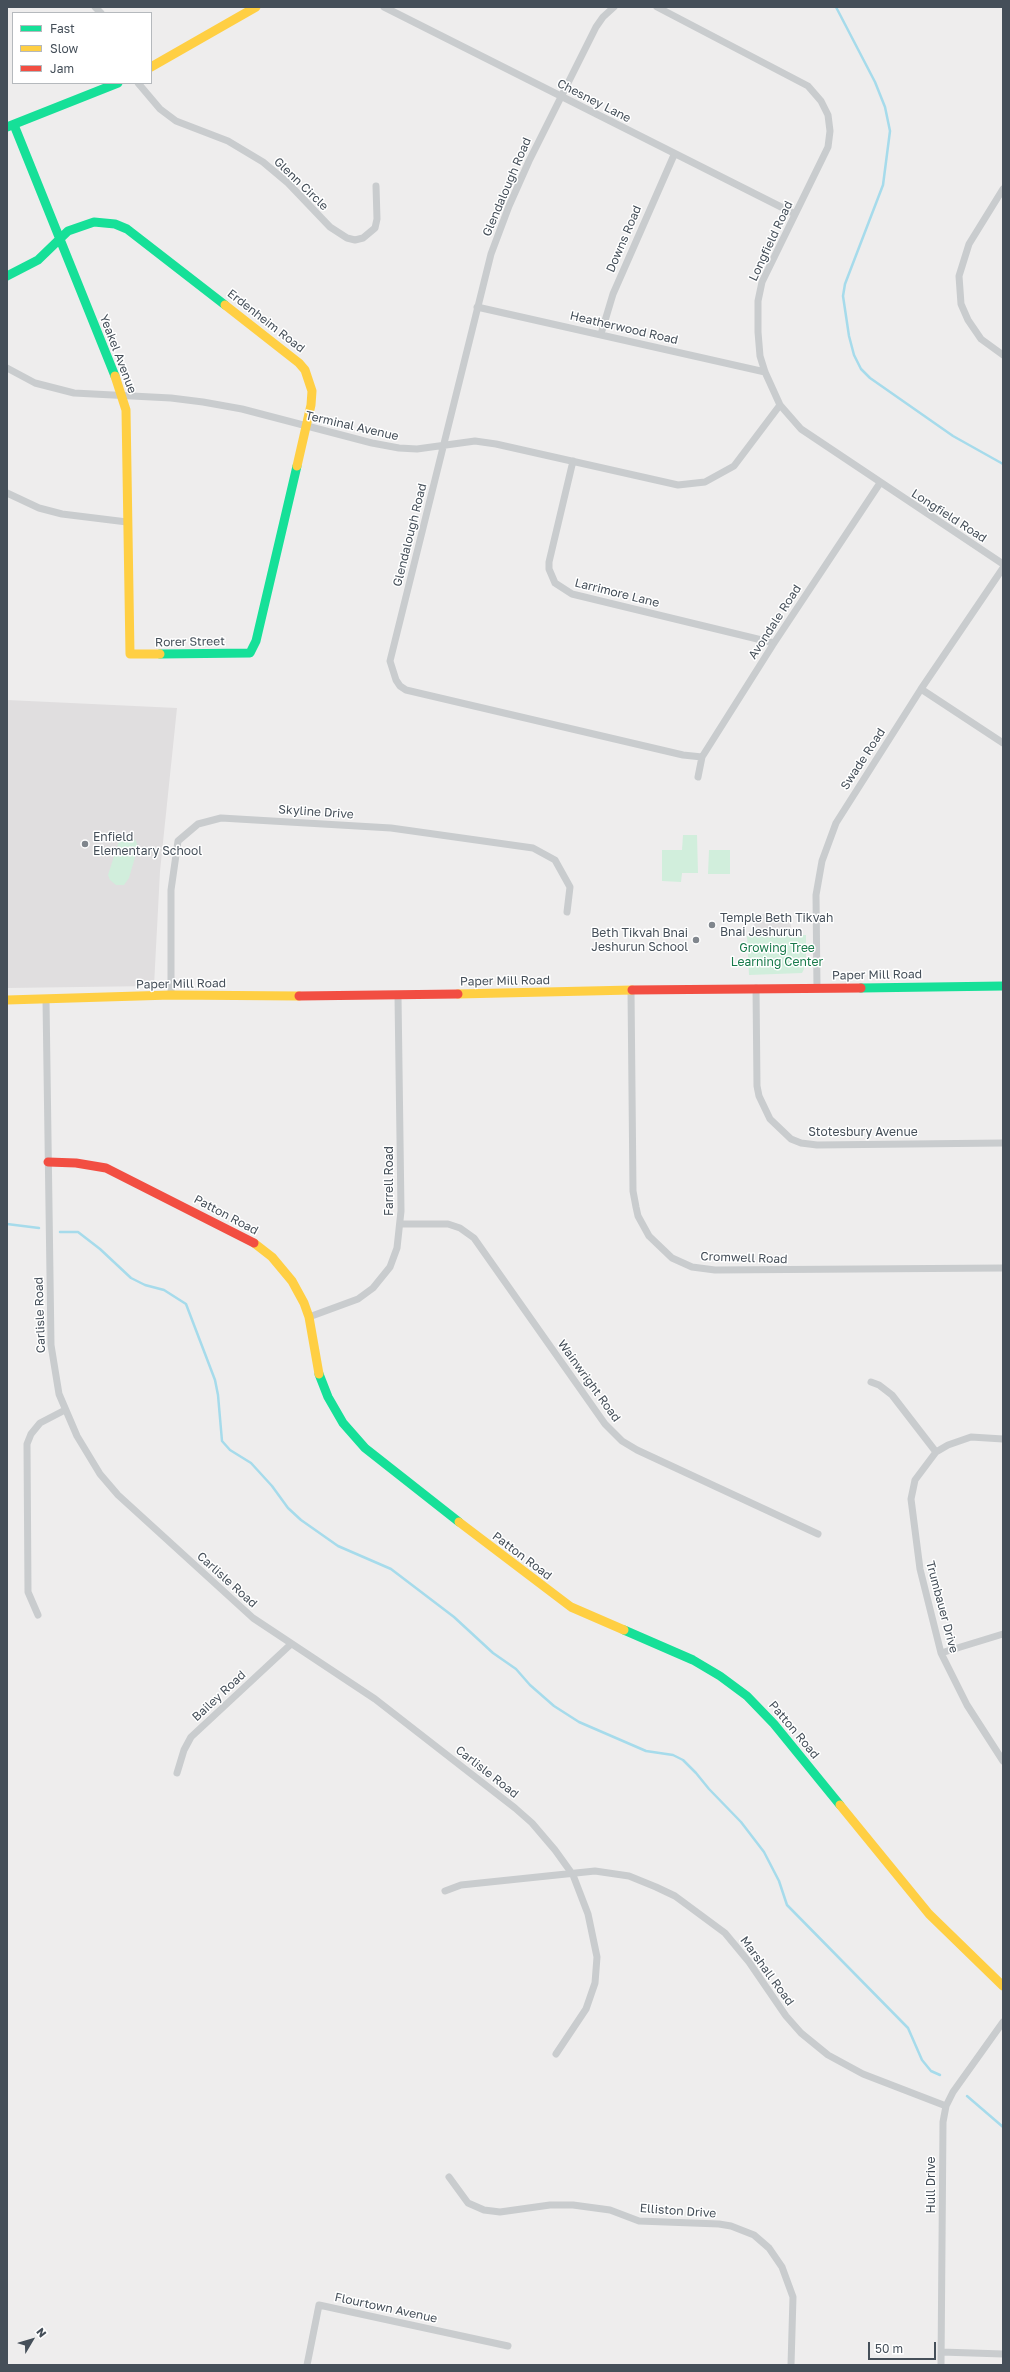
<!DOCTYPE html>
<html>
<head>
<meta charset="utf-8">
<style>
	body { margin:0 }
	#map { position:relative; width:1010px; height:2372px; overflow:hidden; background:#eeeded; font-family:"Golos Text",sans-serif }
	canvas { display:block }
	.frame { position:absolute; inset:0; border:8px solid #454f59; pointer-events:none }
	.legend { position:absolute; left:12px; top:12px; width:140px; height:72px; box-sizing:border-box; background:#fff; border:1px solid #b5b9bd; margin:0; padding:5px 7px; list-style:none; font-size:12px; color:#454f59 }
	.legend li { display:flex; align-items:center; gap:8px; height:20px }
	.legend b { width:20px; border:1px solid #b5b9bd }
	.north { position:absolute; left:12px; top:2320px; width:40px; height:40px; -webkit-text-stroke:3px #fff; paint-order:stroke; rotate:52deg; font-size:11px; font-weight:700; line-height:16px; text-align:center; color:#454f59 }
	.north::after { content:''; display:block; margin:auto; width:14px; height:18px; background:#454f59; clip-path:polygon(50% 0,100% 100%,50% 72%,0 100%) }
	.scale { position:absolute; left:868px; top:2342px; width:68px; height:18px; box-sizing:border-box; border:2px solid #454f59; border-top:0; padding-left:5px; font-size:12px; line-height:14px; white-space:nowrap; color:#454f59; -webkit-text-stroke:3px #fff; paint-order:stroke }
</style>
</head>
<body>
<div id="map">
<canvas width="1010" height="2372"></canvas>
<div class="frame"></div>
<ul class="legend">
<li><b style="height:5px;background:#16e098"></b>Fast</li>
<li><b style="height:5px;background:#ffcf43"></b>Slow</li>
<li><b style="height:5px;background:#f24e42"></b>Jam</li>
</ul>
<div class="north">N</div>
<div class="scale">50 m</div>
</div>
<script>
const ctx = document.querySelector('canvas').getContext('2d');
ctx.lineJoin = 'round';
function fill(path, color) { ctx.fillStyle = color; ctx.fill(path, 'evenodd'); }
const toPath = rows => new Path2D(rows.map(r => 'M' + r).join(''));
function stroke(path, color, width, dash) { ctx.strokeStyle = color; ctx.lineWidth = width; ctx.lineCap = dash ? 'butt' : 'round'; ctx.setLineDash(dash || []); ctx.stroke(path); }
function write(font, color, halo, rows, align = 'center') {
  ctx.font = font + ' "Golos Text",sans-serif'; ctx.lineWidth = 3; ctx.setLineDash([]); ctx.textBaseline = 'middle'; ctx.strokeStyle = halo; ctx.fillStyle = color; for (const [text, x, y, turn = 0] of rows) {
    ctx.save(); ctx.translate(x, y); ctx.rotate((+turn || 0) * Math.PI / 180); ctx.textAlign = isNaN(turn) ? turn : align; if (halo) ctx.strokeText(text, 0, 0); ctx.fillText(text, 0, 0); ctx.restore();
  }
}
const education = toPath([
	[7,700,177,708,160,871,154,986,7,988],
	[754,914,790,914,791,928,786,929,786,935,754,936]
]);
const green = toPath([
	[683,835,697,835,698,873,682,873,681,882,662,881,662,850,682,850],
	[125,836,132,837,136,841,138,847,129,878,124,885,116,885,110,880,108,875,120,838],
	[709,850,730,850,730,874,708,874],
	[806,935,806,965,802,973,749,975,747,936]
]);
const stream = toPath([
	[836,7,875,82,885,107,890,131,883,185,845,284,843,296,849,336,854,355,861,369,870,378,953,436,1003,464],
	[7,1224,39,1228],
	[60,1232,78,1232,100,1249,131,1278,145,1285,164,1290,186,1304,215,1380,218,1395,222,1441,230,1450,251,1463,272,1486,288,1508,301,1520,338,1546,391,1569,454,1617,493,1653,516,1669,530,1685,554,1706,579,1722,646,1751,673,1755,683,1760,696,1773,709,1789,741,1822,764,1852,779,1881,787,1905,908,2028,922,2060,931,2071,940,2075],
	[967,2096,1003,2127]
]);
const street = toPath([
	[95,7,101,13],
	[384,7,795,214],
	[614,7,603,17,596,27,529,161,509,206,491,254,390,661,396,680,400,686,406,690,683,755,702,757],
	[657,7,808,86,821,101,828,115,830,131,828,147,762,282,758,301,758,332,760,356,765,372,780,405,801,429,1003,564],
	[138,83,160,109,176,121,228,141,263,162,288,183,330,227,347,238,355,240,363,238,375,228,377,219,376,186],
	[1003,189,969,244,959,276,961,304,968,320,981,339,1003,355],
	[477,307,765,372],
	[601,334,613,294,674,155],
	[7,368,35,383,74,393,171,398,203,402,242,409,372,443,399,448,417,449,475,441,496,444,678,485,705,482,734,466,780,405],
	[573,461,549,562,549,569,555,583,572,594,774,643],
	[7,493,39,508,62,514,127,522],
	[921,689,1003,743],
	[698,777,702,757,774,643,880,483],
	[756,988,757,1086,759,1096,770,1119,791,1139,801,1143,817,1145,1003,1143],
	[817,988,816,895,822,861,836,823,921,689,1003,568],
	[631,990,633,1191,636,1207,638,1216,649,1236,672,1258,692,1267,715,1270,1003,1268],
	[171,995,171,890,178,841,198,824,221,818,391,828,533,848,555,860,570,887,567,912],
	[46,1000,51,1345,59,1394,77,1436,100,1474,118,1495,253,1618,375,1699,515,1808,532,1823,555,1850,573,1875,588,1914,597,1957,595,1983,586,2009,556,2054],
	[400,1224,448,1224,460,1228,474,1238,605,1424,622,1441,637,1450,818,1534],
	[309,1317,358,1299,373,1288,390,1267,397,1248,401,1211,398,996],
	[871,1382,879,1385,892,1395,936,1452],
	[1003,1439,971,1437,948,1445,936,1452,915,1480,911,1499,920,1569,941,1653,967,1705,1003,1761],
	[38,1615,28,1592,27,1444,31,1434,40,1423,65,1410],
	[941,1653,1003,1634],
	[177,1773,184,1750,191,1737,290,1645],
	[445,1891,461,1885,595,1871,629,1876,656,1887,675,1896,725,1933,749,1962,786,2016,801,2033,828,2055,863,2074,946,2106],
	[449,2177,468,2203,484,2210,500,2212,550,2205,573,2205,610,2210,639,2221,719,2224,731,2226,754,2235,769,2248,782,2267,793,2297,791,2365],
	[941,2352,1003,2354],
	[307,2365,319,2305,508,2346],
	[941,2365,943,2122,946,2106,953,2092,1003,2022]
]);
const fast = toPath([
	[14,125,115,376],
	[7,127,118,83],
	[7,276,38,260,68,231,94,222,115,224,127,229,225,305],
	[160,654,250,653,256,641,297,466],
	[861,988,1003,986],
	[319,1374,328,1397,343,1423,365,1448,459,1522],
	[624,1630,693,1660,720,1676,747,1696,774,1724,840,1805]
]);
const slow = toPath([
	[151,67,256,7],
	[225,305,299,363,305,370,312,391,311,405,297,466],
	[115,376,126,410,130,654,160,654],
	[458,994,632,990],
	[7,1000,171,995,299,996],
	[254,1243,272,1257,292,1281,304,1303,309,1317,319,1374],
	[459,1522,571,1607,624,1630],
	[840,1805,929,1914,1003,1986]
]);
const jam = toPath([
	[632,990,861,988],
	[299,996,458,994],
	[48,1162,76,1163,106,1168,254,1243]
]);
const markers = [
	[85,844,4,"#80868d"],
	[712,925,4,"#80868d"],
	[696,940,4,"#80868d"]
];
const streetNames = [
	["Chesney Lane",594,101,27],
	["Glenn Circle",301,184,44],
	["Glendalough Road",507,187,-67],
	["Downs Road",624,239,-67],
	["Longfield Road",771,241,-65],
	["Erdenheim Road",266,321,38],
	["Heatherwood Road",624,328,13],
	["Yeakel Avenue",118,354,69],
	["Terminal Avenue",352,426,13],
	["Longfield Road",949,516,33],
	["Glendalough Road",410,535,-76],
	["Larrimore Lane",617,593,14],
	["Avondale Road",775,622,-57],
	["Rorer Street",190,642,-1],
	["Swade Road",863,759,-57],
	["Skyline Drive",316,812,4],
	["Paper Mill Road",877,975,-1],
	["Paper Mill Road",505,981,-1],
	["Paper Mill Road",181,984,-1],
	["Stotesbury Avenue",863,1132],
	["Farrell Road",389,1181,-90],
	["Patton Road",226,1215,28],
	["Cromwell Road",744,1258,2],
	["Carlisle Road",40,1315,-92],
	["Wainwright Road",589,1381,54],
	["Patton Road",522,1556,37],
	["Carlisle Road",227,1580,42],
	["Trumbauer Drive",942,1607,75],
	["Bailey Road",219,1696,-43],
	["Patton Road",794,1730,50],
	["Carlisle Road",487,1772,38],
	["Marshall Road",767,1971,54],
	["Hull Drive",931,2185,-90],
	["Elliston Drive",678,2211,4],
	["Flourtown Avenue",386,2308,12]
];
const poiNames = [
	["Enfield",93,837],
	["Elementary School",93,851],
	["Temple Beth Tikvah",720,918],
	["Bnai Jeshurun",720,932],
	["Beth Tikvah Bnai",688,933,"right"],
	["Jeshurun School",688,947,"right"]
];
const parkNames = [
	["Growing Tree",777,948],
	["Learning Center",777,962]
];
fill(education, '#e0dedf');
fill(green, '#d1eedc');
stroke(stream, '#a6dbeb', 2.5);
stroke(street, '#c9ccce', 7);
stroke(fast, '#16e098', 9);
stroke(slow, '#ffcf43', 9);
stroke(jam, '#f24e42', 9);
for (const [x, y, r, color] of markers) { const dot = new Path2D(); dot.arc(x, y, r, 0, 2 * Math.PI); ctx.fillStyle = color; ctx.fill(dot); stroke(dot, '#fff', 1.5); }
write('12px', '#454f59', '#fff', streetNames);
write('12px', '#454f59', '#fff', poiNames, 'left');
write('12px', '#17794a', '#fff', parkNames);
</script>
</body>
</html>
